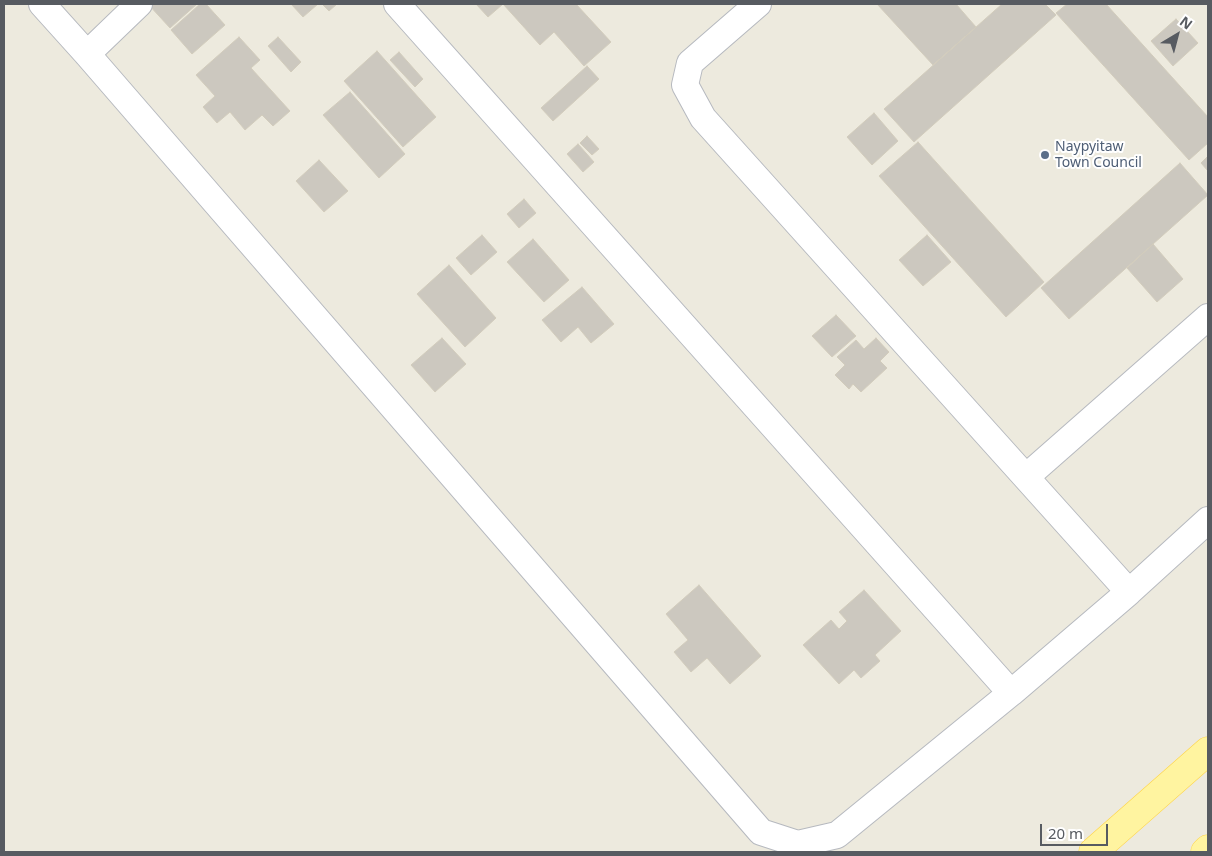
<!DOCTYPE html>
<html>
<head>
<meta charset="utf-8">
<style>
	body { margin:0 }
	#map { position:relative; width:1212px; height:856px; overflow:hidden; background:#edeade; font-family:"Noto Sans",sans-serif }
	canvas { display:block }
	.frame { position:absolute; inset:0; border:5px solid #575b61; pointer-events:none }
	.north { position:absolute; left:1152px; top:10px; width:50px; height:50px; -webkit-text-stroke:4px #fff; paint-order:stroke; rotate:37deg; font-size:14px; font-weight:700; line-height:20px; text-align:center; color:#575b61 }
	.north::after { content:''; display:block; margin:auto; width:18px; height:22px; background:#575b61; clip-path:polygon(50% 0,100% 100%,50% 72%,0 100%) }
	.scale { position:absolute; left:1040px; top:824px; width:68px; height:22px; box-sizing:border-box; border:2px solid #575b61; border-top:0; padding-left:6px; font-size:15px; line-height:18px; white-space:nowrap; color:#575b61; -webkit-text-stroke:4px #fff; paint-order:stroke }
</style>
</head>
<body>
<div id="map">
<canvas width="1212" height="856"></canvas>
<div class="frame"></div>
<div class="north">N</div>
<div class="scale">20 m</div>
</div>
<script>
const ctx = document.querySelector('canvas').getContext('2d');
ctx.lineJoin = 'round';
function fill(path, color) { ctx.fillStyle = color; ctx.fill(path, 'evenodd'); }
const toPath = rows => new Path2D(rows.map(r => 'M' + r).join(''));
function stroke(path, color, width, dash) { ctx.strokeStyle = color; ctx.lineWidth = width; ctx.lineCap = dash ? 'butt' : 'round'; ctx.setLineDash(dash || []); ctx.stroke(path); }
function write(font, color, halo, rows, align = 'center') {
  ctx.font = font + ' "Noto Sans",sans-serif'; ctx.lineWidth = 4; ctx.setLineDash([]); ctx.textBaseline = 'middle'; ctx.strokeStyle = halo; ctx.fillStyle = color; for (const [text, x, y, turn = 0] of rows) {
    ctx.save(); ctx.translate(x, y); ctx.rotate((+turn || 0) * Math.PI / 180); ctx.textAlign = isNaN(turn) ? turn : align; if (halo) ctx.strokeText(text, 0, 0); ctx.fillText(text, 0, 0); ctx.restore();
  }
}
const building = toPath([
	[148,4,197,4,170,28,148,4],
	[200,4,206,4,225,25,192,54,171,30,200,4],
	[291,4,318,4,303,17,291,4],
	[322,4,337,4,329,11,322,4],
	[476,4,503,4,488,17,476,4],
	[503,4,576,4,611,42,584,66,554,32,540,45,503,4],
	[877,4,956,4,976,27,933,65,877,4],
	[1002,4,1045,4,1056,15,914,142,884,109,1002,4],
	[1067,4,1106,4,1208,117,1208,143,1189,160,1056,13,1067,4],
	[1176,19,1198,43,1173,66,1151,41,1176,19],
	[239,37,260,60,251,68,290,111,273,126,262,115,245,130,230,112,217,123,203,107,215,96,196,75,239,37],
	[278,37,301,62,291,72,268,46,278,37],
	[377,51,436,117,403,147,344,81,377,51],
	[399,52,423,79,415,87,390,60,399,52],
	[587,66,599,79,553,121,541,108,587,66],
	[350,92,405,154,379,178,323,115,350,92],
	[874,113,898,141,872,165,847,137,874,113],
	[587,136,599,149,592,155,580,143,587,136],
	[918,142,1044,282,1006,317,879,176,918,142],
	[578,144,594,162,583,172,567,154,578,144],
	[1208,156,1208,171,1201,163,1208,156],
	[319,160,348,191,324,212,296,181,319,160],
	[1180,163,1208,195,1069,319,1041,288,1180,163],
	[524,199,536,213,519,228,507,214,524,199],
	[482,235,497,252,471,275,456,258,482,235],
	[927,235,951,262,923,286,899,260,927,235],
	[533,239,569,280,544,302,507,262,533,239],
	[1153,244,1183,279,1157,302,1127,268,1153,244],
	[449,265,496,318,465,347,417,294,449,265],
	[582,287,614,324,591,343,578,327,561,342,542,320,582,287],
	[836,315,856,336,832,357,812,336,836,315],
	[442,338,466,364,435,392,411,365,442,338],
	[876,338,889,352,880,361,887,368,861,392,853,384,849,389,835,375,845,365,837,357,856,340,864,349,876,338],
	[699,585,761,656,730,684,707,658,691,672,674,652,688,640,666,614,699,585],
	[864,590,901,631,875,655,880,661,861,678,854,670,839,684,803,645,831,620,839,629,847,621,839,612,864,590]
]);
const minor = toPath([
	[42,4,87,54,761,832,798,844,837,835,1011,693,1129,592,1208,520],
	[397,4,1011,693],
	[758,4,690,63,685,85,703,118,1129,592],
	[87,54,139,4],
	[1026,477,1208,317]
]);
const major = toPath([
	[1093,852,1208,751],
	[1205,852,1208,849]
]);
const markers = [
	[1045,155,5,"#5c6f8a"]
];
const serviceNames = [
	["Naypyitaw",1055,147],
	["Town Council",1055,163]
];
fill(building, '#ccc8bf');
stroke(building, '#d2ccbc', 1);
stroke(minor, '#b6b9bf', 28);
stroke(major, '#ffd344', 29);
stroke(minor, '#fff', 26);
stroke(major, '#fff4a0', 28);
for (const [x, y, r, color] of markers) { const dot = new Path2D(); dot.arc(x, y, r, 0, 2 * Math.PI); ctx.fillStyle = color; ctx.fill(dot); stroke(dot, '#fff', 2); }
write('14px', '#4e5e75', '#fff', serviceNames, 'left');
</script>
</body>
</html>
